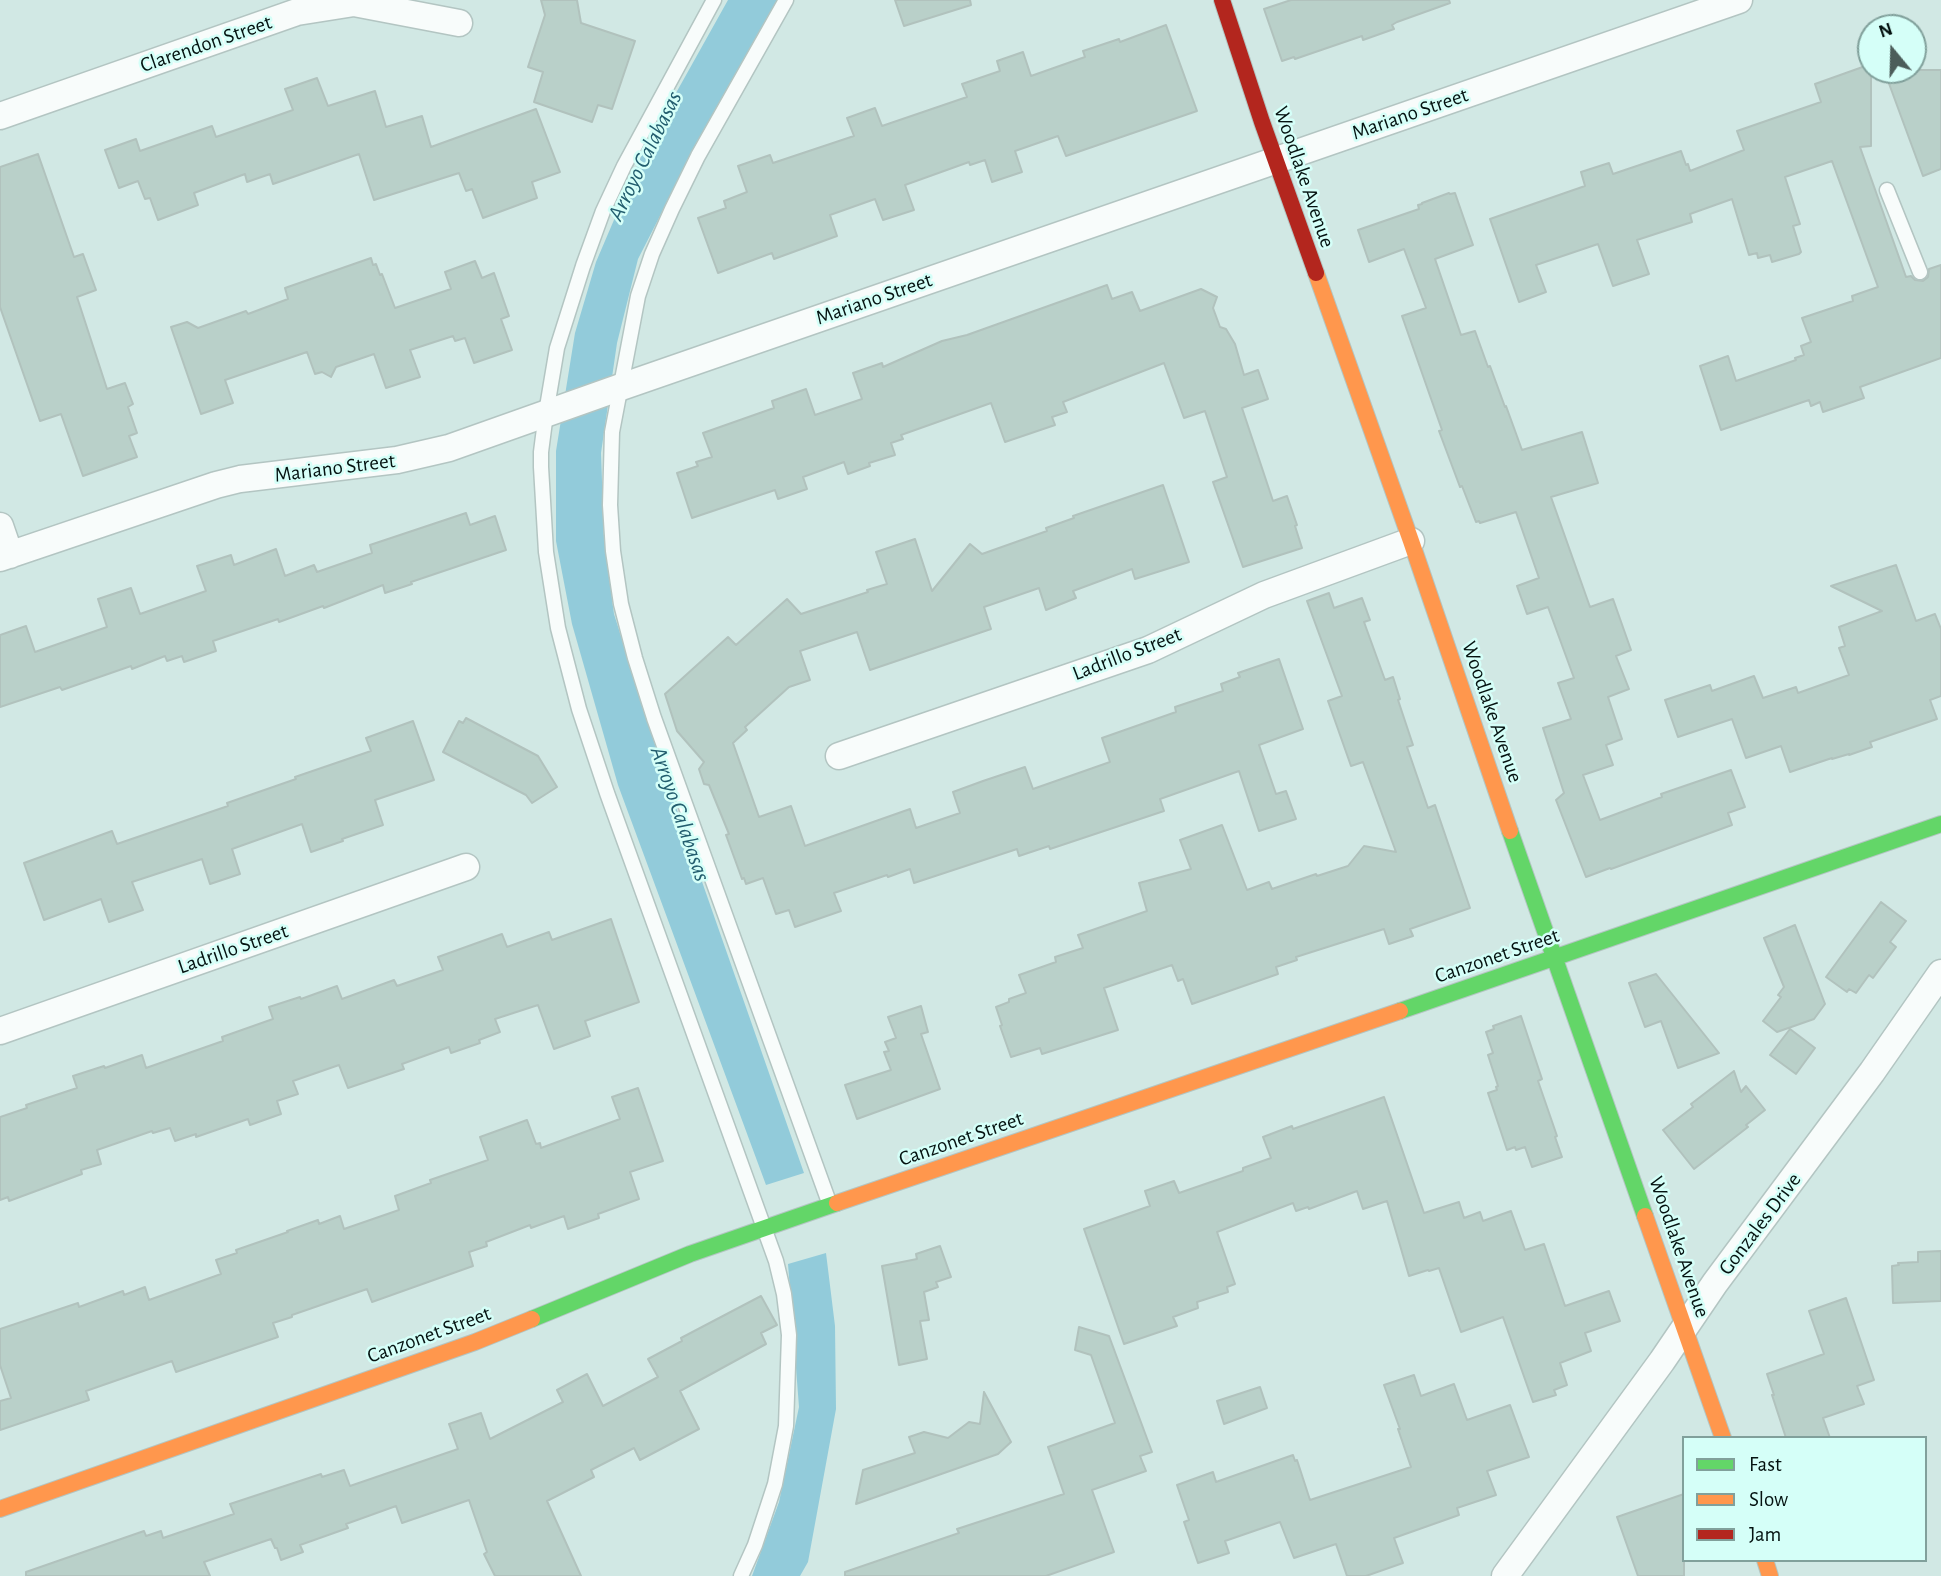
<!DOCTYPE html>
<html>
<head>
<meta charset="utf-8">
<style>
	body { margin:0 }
	#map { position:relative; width:1941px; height:1576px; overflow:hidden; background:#d1e8e4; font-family:"Alegreya Sans",sans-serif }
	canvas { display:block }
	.legend { position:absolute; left:1682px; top:1436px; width:245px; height:126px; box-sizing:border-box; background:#d5fff8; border:2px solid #81a09b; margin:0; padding:9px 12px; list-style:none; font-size:21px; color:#041210 }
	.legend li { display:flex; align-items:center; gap:14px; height:35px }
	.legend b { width:35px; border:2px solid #81a09b }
	.north { position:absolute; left:1857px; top:14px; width:70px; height:70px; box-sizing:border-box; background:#d5fff8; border:2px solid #81a09b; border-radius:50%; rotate:341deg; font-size:19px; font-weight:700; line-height:28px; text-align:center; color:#041210 }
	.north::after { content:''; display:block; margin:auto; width:24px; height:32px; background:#4c5d5a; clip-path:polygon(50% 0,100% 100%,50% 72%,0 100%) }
</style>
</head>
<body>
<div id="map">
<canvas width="1941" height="1576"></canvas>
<ul class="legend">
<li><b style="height:9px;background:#63d668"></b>Fast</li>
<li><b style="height:9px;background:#ff974d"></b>Slow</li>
<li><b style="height:9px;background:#b3261e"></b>Jam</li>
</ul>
<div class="north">N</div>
</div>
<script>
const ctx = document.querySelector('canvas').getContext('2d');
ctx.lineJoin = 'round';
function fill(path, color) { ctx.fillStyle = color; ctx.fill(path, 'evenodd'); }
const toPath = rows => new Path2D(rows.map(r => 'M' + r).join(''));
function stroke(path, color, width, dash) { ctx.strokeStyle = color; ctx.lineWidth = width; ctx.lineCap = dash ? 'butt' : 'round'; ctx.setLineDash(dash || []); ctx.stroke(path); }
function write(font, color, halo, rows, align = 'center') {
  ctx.font = font + ' "Alegreya Sans",sans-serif'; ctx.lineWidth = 5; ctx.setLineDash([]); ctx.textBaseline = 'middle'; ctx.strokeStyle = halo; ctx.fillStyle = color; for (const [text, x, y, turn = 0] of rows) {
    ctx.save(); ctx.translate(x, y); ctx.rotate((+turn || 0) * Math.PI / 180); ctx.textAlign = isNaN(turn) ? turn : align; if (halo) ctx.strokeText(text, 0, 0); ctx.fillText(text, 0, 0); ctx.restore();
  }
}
const water = toPath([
	[728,0,778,0,702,134,638,259,617,343,601,453,604,538,614,614,665,776,804,1173,766,1185,618,785,572,624,556,541,556,451,575,333,596,262,643,152],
	[826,1253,835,1326,836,1409,808,1562,800,1576,752,1576,779,1502,799,1407,788,1264]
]);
const building = toPath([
	[541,0,577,0,581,23,635,41,612,109,598,105,592,122,534,102,543,72,528,67,545,15,541,0],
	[895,0,970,0,971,5,904,26,895,0],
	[1291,0,1449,0,1450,3,1397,22,1392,25,1394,29,1363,40,1362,36,1295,59,1294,57,1282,61,1264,9,1291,0],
	[1166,25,1197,111,1066,156,1058,136,1015,151,1022,172,992,182,985,160,970,165,969,162,905,185,914,210,883,220,875,199,830,215,837,236,774,259,772,253,718,273,698,218,726,208,724,201,747,192,738,166,770,155,773,163,854,136,847,118,875,108,882,126,967,97,962,84,1000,71,997,61,1023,52,1031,76,1085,57,1083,51,1119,39,1120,42,1166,25],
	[1871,64,1871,146,1860,147,1906,277,1911,276,1915,280,1923,281,1928,277,1929,269,1941,265,1941,358,1860,387,1864,398,1823,412,1820,402,1811,406,1809,400,1721,430,1700,366,1728,356,1736,381,1796,360,1795,358,1804,355,1801,346,1811,342,1802,318,1853,301,1852,296,1878,287,1832,161,1785,177,1800,224,1793,226,1801,252,1799,254,1772,262,1770,255,1758,258,1757,253,1749,255,1732,199,1690,214,1692,222,1637,240,1649,274,1613,286,1598,244,1536,265,1546,292,1519,302,1490,219,1585,186,1581,172,1609,163,1613,174,1681,151,1686,165,1688,164,1690,171,1744,150,1737,131,1821,102,1815,84,1871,64],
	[1884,70,1941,70,1941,169,1923,176,1884,70],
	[317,78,328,106,375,91,386,127,422,116,431,147,536,109,560,172,532,182,537,198,483,218,472,189,466,191,459,173,374,200,359,154,273,184,270,174,247,182,245,174,194,193,198,205,158,220,150,198,145,199,138,181,119,188,105,150,136,139,140,151,212,126,216,137,293,110,285,89,317,78],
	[38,154,74,257,83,254,96,290,77,297,107,389,125,383,133,404,128,407,137,433,129,436,137,457,83,476,61,414,40,421,0,307,0,167,38,154],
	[1449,193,1450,194,1455,193,1473,245,1435,259,1461,335,1475,331,1488,367,1490,366,1505,407,1506,406,1522,450,1582,432,1598,483,1551,497,1590,607,1613,599,1631,650,1616,656,1629,689,1608,697,1622,739,1606,745,1613,765,1583,775,1600,820,1662,797,1661,794,1731,770,1745,807,1728,813,1732,825,1611,869,1610,868,1586,877,1556,800,1564,793,1543,728,1571,719,1558,683,1574,678,1548,607,1527,614,1517,586,1539,578,1516,512,1480,523,1479,521,1476,522,1462,486,1460,487,1439,431,1442,430,1402,316,1426,308,1404,249,1369,262,1358,230,1419,209,1418,205,1422,204,1422,203,1449,193],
	[371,258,373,265,376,264,380,275,382,274,395,308,451,289,445,272,475,261,482,278,494,273,509,316,501,319,512,350,474,363,465,338,455,341,453,336,410,350,420,377,386,388,374,354,336,367,331,377,322,372,315,374,307,352,225,380,233,403,201,414,171,327,187,322,198,328,246,311,248,314,288,299,285,288,371,258],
	[1107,285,1112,299,1132,292,1140,311,1201,289,1217,297,1213,308,1220,327,1226,329,1235,344,1244,375,1258,370,1268,399,1242,408,1273,501,1287,496,1297,525,1295,526,1302,548,1243,567,1213,482,1227,477,1205,411,1184,418,1164,363,1063,402,1067,412,1052,417,1055,425,1005,442,991,403,901,435,903,439,891,443,895,455,869,463,870,466,848,474,844,462,803,477,807,489,778,499,775,490,692,518,677,473,698,466,696,462,712,457,703,433,774,408,772,401,806,389,815,415,862,399,853,373,882,363,883,367,942,341,967,335,1107,285],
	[1163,485,1189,562,1135,579,1132,569,1073,591,1076,598,1046,610,1039,588,984,607,991,629,870,670,857,632,800,651,810,680,789,687,745,727,747,730,733,743,759,817,791,806,805,846,910,809,916,828,960,813,953,792,983,781,1025,767,1033,789,1110,762,1102,738,1176,712,1175,707,1223,691,1221,684,1240,677,1238,673,1279,659,1303,729,1259,745,1276,794,1286,791,1296,819,1259,831,1239,771,1160,799,1164,811,1050,849,1049,846,1019,856,1017,849,914,883,910,869,888,877,887,875,834,893,841,911,795,927,789,910,776,914,763,878,746,884,744,878,742,879,726,835,729,834,709,785,704,784,699,769,704,762,677,731,665,694,728,637,736,645,787,599,801,614,868,592,867,590,887,584,876,552,915,539,932,591,970,544,982,554,1047,531,1046,528,1074,518,1073,516,1163,485],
	[466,513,470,525,495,516,506,550,411,582,412,584,385,593,383,585,324,608,323,606,279,622,278,619,213,641,216,651,184,662,182,656,167,661,165,656,132,669,131,666,62,690,60,687,0,707,0,635,26,626,35,652,107,627,98,599,131,588,140,614,206,591,197,566,231,555,234,565,276,549,285,576,314,565,317,572,372,553,370,545,466,513],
	[1896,565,1916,621,1935,614,1941,629,1941,696,1930,700,1937,719,1870,742,1872,747,1849,755,1849,754,1832,759,1832,758,1790,772,1781,746,1746,758,1732,719,1678,737,1665,700,1710,685,1712,691,1754,676,1763,698,1796,687,1798,693,1849,675,1839,648,1845,646,1839,627,1882,611,1831,586,1896,565],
	[1329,593,1334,608,1362,598,1370,620,1364,622,1385,680,1393,677,1400,699,1398,700,1413,745,1407,747,1428,808,1435,805,1470,908,1410,929,1413,936,1389,944,1384,929,1296,957,1297,960,1276,967,1278,974,1192,1004,1183,979,1178,981,1172,965,1104,988,1118,1030,1042,1054,1040,1048,1011,1057,1000,1026,1002,1025,996,1007,1009,1002,1009,999,1026,993,1019,975,1056,962,1055,957,1083,948,1078,935,1147,911,1139,883,1191,869,1180,840,1222,825,1247,890,1269,882,1272,889,1316,874,1317,876,1348,866,1364,846,1396,852,1363,762,1351,766,1328,701,1342,696,1307,601,1329,593],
	[466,718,538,756,557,787,532,803,526,795,443,752,459,721,463,723,466,718],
	[413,721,434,780,375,800,383,825,342,839,343,841,311,852,302,824,232,849,240,874,210,884,202,859,132,882,143,910,109,922,101,899,44,920,24,863,112,831,117,844,228,806,227,803,296,779,295,777,371,751,366,738,413,721],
	[1881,902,1906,921,1890,942,1896,947,1873,978,1869,975,1856,993,1849,989,1847,992,1826,977,1881,902],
	[611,919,639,1002,585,1021,590,1036,554,1049,538,1005,495,1019,500,1032,479,1040,480,1043,451,1053,449,1047,402,1064,404,1069,348,1088,339,1065,293,1081,298,1094,277,1101,281,1114,250,1125,248,1119,196,1137,196,1134,175,1141,170,1128,153,1133,152,1131,97,1150,101,1164,81,1170,82,1174,9,1201,8,1197,0,1200,0,1117,27,1108,26,1105,77,1088,73,1076,104,1066,105,1068,142,1055,146,1068,223,1041,222,1037,273,1019,269,1007,300,997,301,999,337,986,342,999,394,980,397,986,443,970,438,957,502,934,507,947,549,932,552,940,611,919],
	[1795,925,1825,1004,1814,1019,1777,1032,1763,1021,1781,997,1778,995,1784,987,1764,938,1795,925],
	[1656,974,1719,1053,1678,1068,1661,1021,1645,1027,1629,983,1656,974],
	[921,1006,928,1032,921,1034,940,1089,857,1119,845,1085,891,1070,884,1052,889,1051,885,1042,896,1038,888,1017,921,1006],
	[1521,1016,1542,1079,1538,1081,1557,1136,1555,1137,1562,1157,1532,1167,1525,1147,1516,1150,1515,1147,1507,1150,1488,1093,1497,1090,1496,1087,1498,1086,1488,1055,1493,1053,1486,1032,1494,1029,1493,1026,1521,1016],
	[1790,1029,1815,1048,1796,1074,1770,1055,1790,1029],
	[1734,1071,1741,1092,1746,1086,1765,1110,1746,1125,1748,1127,1694,1169,1663,1130,1693,1107,1691,1104,1734,1071],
	[638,1088,663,1161,630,1172,639,1199,598,1214,599,1218,568,1229,564,1216,531,1228,530,1225,486,1242,487,1246,469,1252,473,1266,372,1302,367,1289,292,1315,292,1317,273,1323,278,1337,176,1372,172,1361,86,1391,89,1400,0,1430,0,1401,11,1398,0,1365,0,1329,78,1303,79,1307,123,1291,124,1295,145,1287,149,1300,221,1274,216,1260,237,1253,236,1250,288,1232,287,1231,318,1220,319,1224,340,1216,344,1229,399,1210,395,1196,431,1183,430,1180,488,1160,480,1137,527,1120,536,1144,540,1143,541,1148,620,1119,612,1097,638,1088],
	[1384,1097,1424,1213,1459,1202,1464,1218,1480,1212,1483,1221,1511,1211,1525,1250,1544,1244,1565,1306,1609,1291,1620,1321,1585,1333,1591,1351,1560,1363,1567,1385,1554,1390,1556,1395,1533,1402,1503,1317,1461,1332,1439,1268,1429,1271,1428,1270,1409,1276,1387,1201,1363,1209,1357,1191,1309,1209,1308,1207,1296,1211,1293,1203,1217,1232,1235,1284,1227,1287,1228,1292,1197,1302,1198,1308,1173,1317,1177,1326,1124,1344,1084,1229,1150,1206,1145,1191,1174,1181,1179,1193,1243,1171,1243,1168,1271,1158,1263,1137,1292,1126,1293,1129,1384,1097],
	[940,1246,951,1277,936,1282,938,1287,924,1292,929,1320,920,1321,927,1359,899,1365,882,1266,917,1259,916,1254,940,1246],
	[1941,1251,1941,1301,1893,1303,1892,1266,1899,1265,1898,1263,1918,1262,1918,1252,1941,1251],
	[761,1296,777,1325,761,1333,766,1344,680,1391,699,1429,640,1460,634,1448,591,1470,594,1477,547,1501,581,1576,495,1576,484,1554,487,1552,469,1500,402,1523,396,1506,346,1524,348,1528,300,1545,303,1552,281,1560,277,1548,275,1548,271,1539,204,1562,210,1576,26,1576,26,1572,144,1531,146,1536,161,1531,163,1538,234,1514,230,1504,321,1474,322,1477,344,1470,350,1486,458,1449,449,1424,481,1413,490,1439,563,1402,557,1390,587,1374,603,1406,658,1377,648,1359,682,1341,681,1338,761,1296],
	[1846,1298,1874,1380,1857,1386,1864,1404,1823,1418,1830,1438,1786,1438,1772,1395,1774,1395,1767,1374,1824,1354,1809,1311,1846,1298],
	[1079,1327,1109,1336,1152,1452,1140,1456,1146,1471,1092,1490,1114,1552,1046,1576,845,1576,845,1572,959,1533,957,1529,1064,1494,1048,1447,1115,1423,1091,1355,1075,1350,1079,1327],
	[1414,1375,1421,1396,1454,1384,1467,1420,1510,1405,1529,1457,1487,1471,1496,1495,1457,1508,1459,1515,1394,1538,1403,1563,1366,1576,1347,1576,1336,1544,1294,1558,1280,1522,1225,1541,1229,1553,1198,1563,1184,1522,1189,1520,1177,1485,1213,1472,1216,1482,1293,1455,1295,1461,1297,1460,1310,1500,1411,1467,1398,1429,1400,1429,1384,1385,1414,1375],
	[1260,1387,1267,1408,1224,1424,1217,1401,1260,1387],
	[984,1392,1011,1442,998,1454,856,1504,863,1470,915,1453,909,1437,924,1432,948,1438,969,1422,980,1424,984,1392],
	[1684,1494,1684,1576,1638,1576,1617,1517,1684,1494]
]);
const lane = toPath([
	[714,0,624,166,603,211,583,266,557,348,546,413,541,452,541,467,546,552,558,628,579,709,607,793,776,1261,784,1294,789,1335,786,1426,775,1484,755,1545,741,1576],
	[786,0,698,156,672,209,652,254,638,296,612,432,610,505,613,551,621,604,635,658,654,718,830,1205],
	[1887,190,1920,272]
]);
const street = toPath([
	[0,116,297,12,354,3,459,23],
	[0,526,10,555],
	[0,558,216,485,240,479,397,460,449,448,621,387,1739,0],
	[839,756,1148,650,1264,595,1411,541],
	[0,1031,466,867],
	[1505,1576,1662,1361,1715,1283,1872,1072,1941,973]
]);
const fast = toPath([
	[1510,831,1645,1216],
	[1400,1011,1941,824],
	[532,1319,690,1254,837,1203]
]);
const slow = toPath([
	[1316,273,1411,541,1510,831],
	[837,1203,1400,1011],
	[1645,1216,1723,1438],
	[0,1509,475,1342,532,1319],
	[1765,1560,1770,1576]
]);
const jam = toPath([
	[1222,0,1262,122,1316,273]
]);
const streetNames = [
	["Clarendon Street",206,44,-19],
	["Mariano Street",1410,114,-19],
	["Woodlake Avenue",1304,177,71],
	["Mariano Street",874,299,-19],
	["Mariano Street",335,468,-7],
	["Ladrillo Street",1127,654,-21],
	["Woodlake Avenue",1492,712,71],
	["Ladrillo Street",233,949,-19],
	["Canzonet Street",1497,956,-19],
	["Canzonet Street",961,1139,-19],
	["Gonzales Drive",1760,1224,-53],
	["Woodlake Avenue",1679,1247,71],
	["Canzonet Street",429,1335,-20]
];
const waterNames = [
	["Arroyo Calabasas",645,156,-64],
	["Arroyo Calabasas",680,814,71]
];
fill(water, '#92cbda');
fill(building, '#b9d0c9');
stroke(building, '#b1c2bd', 2);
stroke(lane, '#b3c5c2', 17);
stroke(street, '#b3c5c2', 29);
stroke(fast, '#b3c5c2', 18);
stroke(slow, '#b3c5c2', 18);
stroke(jam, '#b3c5c2', 18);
stroke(lane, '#f8fcfb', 14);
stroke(street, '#f8fcfb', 26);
stroke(fast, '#63d668', 16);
stroke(slow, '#ff974d', 16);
stroke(jam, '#b3261e', 16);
write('21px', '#041210', '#d5fff8', streetNames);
write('italic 23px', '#225d6e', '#d5fff8', waterNames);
</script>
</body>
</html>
